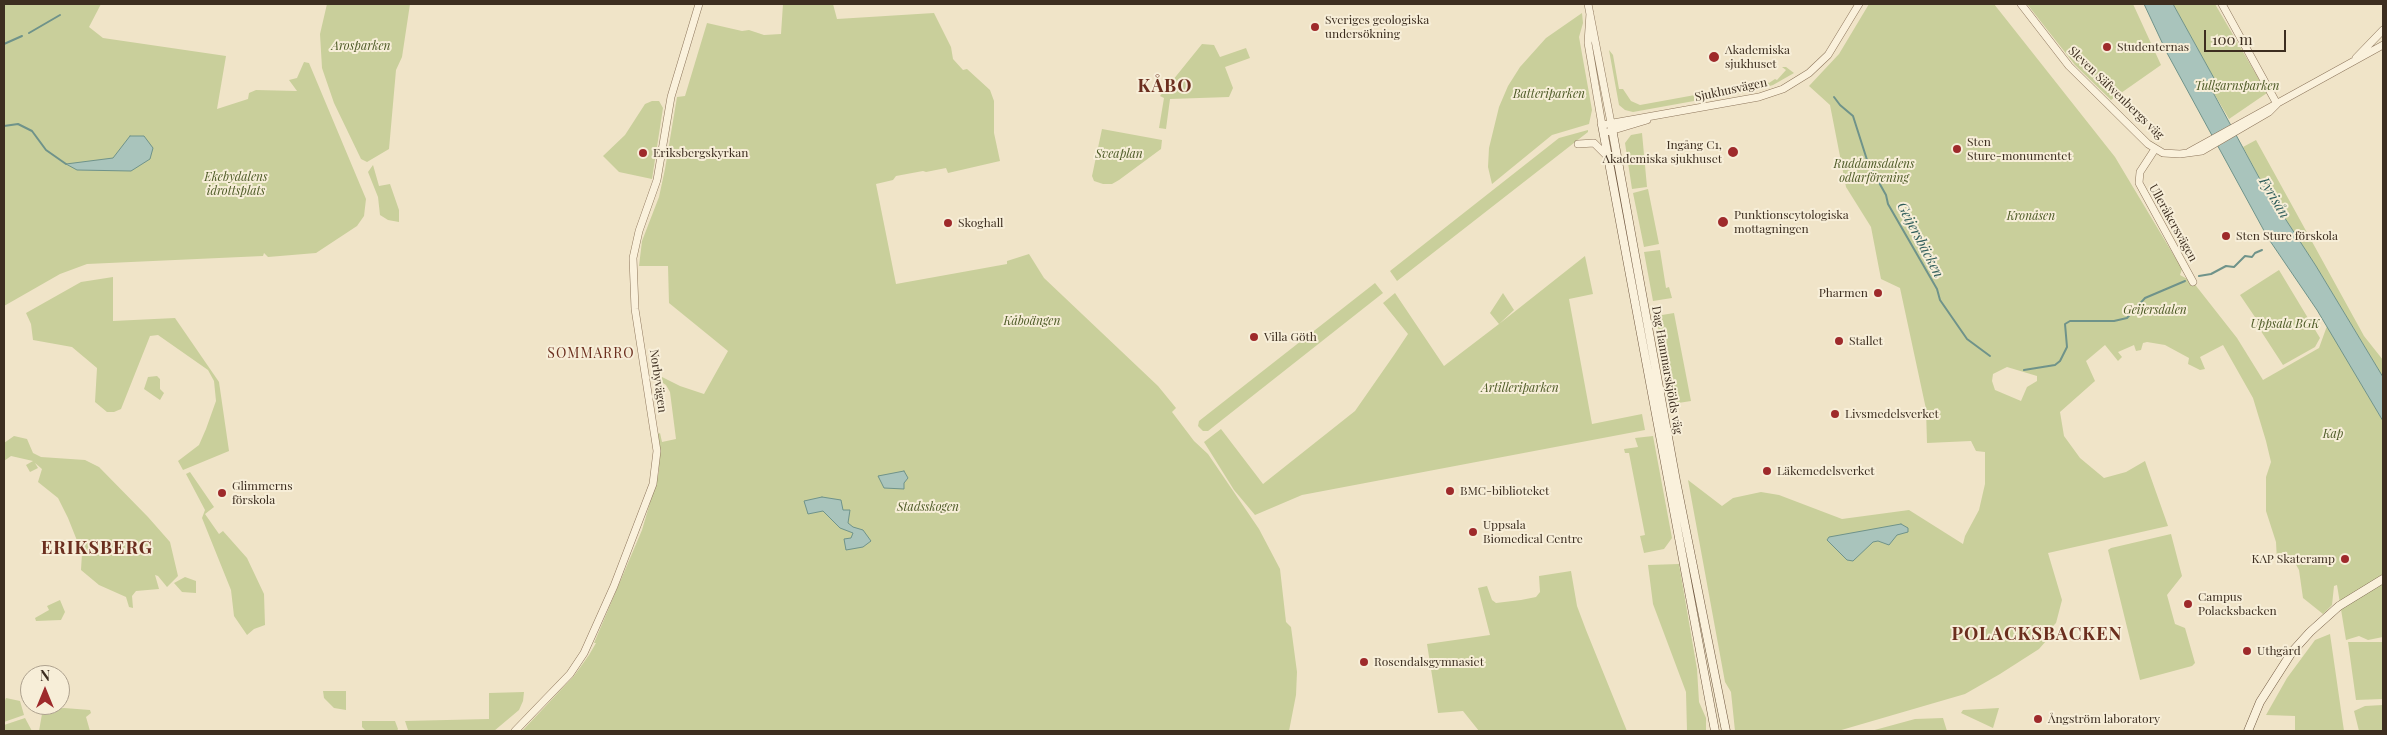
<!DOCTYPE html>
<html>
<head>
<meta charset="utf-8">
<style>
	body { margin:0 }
	#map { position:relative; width:2387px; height:735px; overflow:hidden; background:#f0e4c8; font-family:"Playfair Display",serif }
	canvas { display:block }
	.frame { position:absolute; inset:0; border:5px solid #3d2e20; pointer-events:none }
	.north { position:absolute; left:20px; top:665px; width:50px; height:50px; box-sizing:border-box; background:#f7eed8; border:1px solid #ada18e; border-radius:50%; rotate:0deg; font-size:14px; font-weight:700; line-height:20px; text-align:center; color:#3d2e20 }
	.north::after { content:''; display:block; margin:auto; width:18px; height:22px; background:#9e2a2b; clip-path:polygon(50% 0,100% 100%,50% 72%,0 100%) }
	.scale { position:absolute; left:2204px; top:30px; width:82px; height:22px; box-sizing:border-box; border:2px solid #3d2e20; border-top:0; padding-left:6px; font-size:15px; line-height:18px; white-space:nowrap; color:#3d2e20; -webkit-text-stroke:4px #f7eed8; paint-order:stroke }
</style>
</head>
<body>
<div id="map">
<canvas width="2387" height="735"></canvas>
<div class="frame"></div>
<div class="north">N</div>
<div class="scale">100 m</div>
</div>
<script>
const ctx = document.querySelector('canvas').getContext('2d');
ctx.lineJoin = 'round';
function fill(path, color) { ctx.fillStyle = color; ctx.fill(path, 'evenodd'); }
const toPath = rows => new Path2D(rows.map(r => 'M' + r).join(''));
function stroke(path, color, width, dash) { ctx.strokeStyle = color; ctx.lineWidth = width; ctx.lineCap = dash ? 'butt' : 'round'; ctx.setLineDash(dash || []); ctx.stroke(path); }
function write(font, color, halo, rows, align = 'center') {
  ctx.font = font + ' "Playfair Display",serif'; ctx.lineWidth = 4; ctx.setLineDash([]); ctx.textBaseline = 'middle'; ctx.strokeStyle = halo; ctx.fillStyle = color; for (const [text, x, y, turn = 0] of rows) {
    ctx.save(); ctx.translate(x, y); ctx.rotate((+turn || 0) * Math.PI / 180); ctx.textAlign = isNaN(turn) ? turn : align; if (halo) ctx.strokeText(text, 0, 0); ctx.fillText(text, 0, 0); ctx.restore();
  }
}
const green = toPath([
	[4,4,101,4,89,27,103,38,226,56,217,109,248,99,249,93,256,90,297,91,289,80,297,78,304,62,309,63,366,199,364,216,357,226,316,253,268,257,264,253,263,256,87,264,60,274,4,306],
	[327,4,410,4,402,57,396,70,389,149,367,162,361,159,334,103,322,68,320,34],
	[783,4,833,4,837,19,934,13,951,47,953,59,963,70,967,69,990,90,994,101,994,133,1000,161,948,173,946,168,926,172,923,171,896,176,893,180,876,184,896,284,1007,264,1007,261,1029,254,1044,278,1158,386,1176,408,1172,412,1194,441,1208,454,1259,529,1280,569,1286,622,1291,627,1297,672,1296,695,1289,731,523,730,574,676,589,655,596,643,594,643,642,530,659,472,658,434,660,433,662,442,676,439,670,392,666,385,660,381,660,376,680,386,704,394,728,351,669,303,668,266,639,266,642,241,659,197,665,169,677,97,685,96,707,23,742,31,749,30,764,35,781,34],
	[1869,4,1994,4,2115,157,2182,269,2180,275,2193,282,2237,338,2263,380,2319,348,2327,326,2383,421,2383,637,2368,640,2359,636,2346,640,2337,585,2334,586,2332,605,2323,614,2303,598,2299,570,2293,559,2277,561,2276,542,2266,511,2266,477,2271,462,2266,441,2253,398,2223,345,2200,357,2205,369,2200,370,2188,364,2189,358,2165,345,2147,342,2143,343,2141,350,2136,351,2134,345,2118,352,2122,357,2118,361,2105,345,2086,361,2095,381,2060,412,2064,436,2080,458,2104,478,2126,472,2145,461,2168,526,2048,553,2062,600,2056,623,2050,629,2046,641,2039,649,2000,674,1965,694,1838,731,1735,731,1731,692,1725,682,1688,480,1722,506,1733,498,1761,492,1779,495,1842,519,1909,510,1963,544,1965,536,1979,510,1985,484,1985,452,1976,451,1971,441,1927,443,1926,409,1900,288,1881,279,1871,227,1846,187,1830,105,1809,86,1839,54],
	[2007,367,2037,376,2037,381,2027,387,2021,401,1995,390,1992,381,1993,374],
	[2027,4,2133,4,2161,65,2111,100,2075,65],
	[2173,4,2215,4,2267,93,2229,119,2209,85,2215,80],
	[1582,13,1583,23,1579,37,1592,110,1589,124,1552,135,1492,184,1488,167,1489,148,1499,107,1508,86,1520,67,1546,38],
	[1202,44,1214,45,1220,57,1246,48,1250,58,1225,67,1233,88,1229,97,1170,99,1166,129,1159,128,1164,98,1160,96],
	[1609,50,1613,55,1619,89,1623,89,1631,101,1640,105,1695,95,1694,101,1633,112,1625,110,1619,105],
	[1782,67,1786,67,1794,73,1773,85,1757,90,1707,99,1707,93,1744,87,1765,80,1769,83,1775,79,1777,80,1786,70],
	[652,101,659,101,663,108,652,179,619,172,603,156,625,135,645,104],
	[1102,129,1162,140,1161,149,1119,180,1112,184,1103,184,1094,181,1092,176],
	[1588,130,1588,132,1397,281,1390,271,1559,138],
	[1642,133,1647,187,1632,189,1625,143,1631,135],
	[2256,140,2364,336,2383,360,2383,377,2316,266,2262,183,2243,147],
	[373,165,379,186,390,184,399,210,399,222,388,220,380,215,378,197,368,172],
	[1648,189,1659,244,1644,247,1633,193],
	[1660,250,1666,288,1669,287,1672,298,1653,301,1644,252],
	[1585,256,1593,294,1569,299,1592,424,1642,414,1645,430,1302,495,1255,515,1234,490,1204,442,1221,429,1263,484,1355,411,1394,355,1408,334,1383,303,1395,293,1444,366,1499,324,1490,313,1503,293,1514,310,1499,324],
	[2279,270,2320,338,2315,347,2283,365,2257,325,2259,323,2240,295],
	[113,277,113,321,175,318,219,382,229,451,183,470,178,461,199,445,206,429,216,401,214,381,208,370,158,335,150,336,121,409,114,412,107,412,95,402,97,368,72,347,33,340,31,324,26,313,81,282],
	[1375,283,1383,293,1208,431,1203,431,1198,426,1199,421],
	[1674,313,1691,401,1672,404,1656,316],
	[157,376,160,379,160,389,164,393,160,400,144,389,148,377],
	[14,436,27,439,33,453,41,457,85,460,99,467,148,517,170,542,178,576,167,587,158,576,155,575,159,589,136,591,132,596,133,608,129,607,126,597,99,585,81,570,82,553,68,518,58,498,38,482,42,469,35,463,38,468,30,472,26,465,33,461,11,456,4,461,4,443],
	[1653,436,1672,538,1664,549,1644,553,1640,536,1645,535,1629,453,1625,453,1624,449,1638,447,1635,438],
	[190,472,214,507,205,514,219,534,223,531,247,558,264,594,265,625,254,629,247,635,234,616,231,590,202,518,205,510,186,474],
	[2171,534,2182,576,2167,595,2175,624,2185,628,2195,663,2192,666,2140,680,2108,550,2111,548],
	[1679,564,1697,669,1699,702,1706,718,1706,731,1687,731,1686,692,1653,604,1648,565],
	[1571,571,1577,606,1586,630,1627,731,1479,731,1463,711,1438,713,1427,644,1490,635,1478,588,1487,586,1492,600,1496,603,1521,600,1536,597,1540,592,1539,576],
	[185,577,196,581,196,593,182,592,174,583],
	[60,600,65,612,61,620,36,621,35,618,49,610,47,606],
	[2330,634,2344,731,2295,731,2295,716,2266,715,2287,678,2315,640],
	[2348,642,2383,642,2383,699,2356,700],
	[323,691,346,691,346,710,334,708,324,698],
	[524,692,523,701,519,710,494,731,412,731,408,730,405,721,489,719,489,693],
	[6,698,20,701,24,715,4,722,4,703],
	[2383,705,2383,731,2359,731,2354,711,2365,706],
	[64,708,90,710,91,713,86,717,90,731,39,731,42,714,52,709],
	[1999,708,1993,728,1961,713,1963,710],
	[25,718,32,731,4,731,4,725],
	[1943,718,1947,731,1871,731,1915,719],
	[362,721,395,721,398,729,397,731,366,731,362,727]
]);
const water = toPath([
	[2144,4,2173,4,2215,80,2209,85,2262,183,2316,266,2383,377,2383,421,2317,310,2268,238,2167,53,2144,4],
	[130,136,144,136,153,148,150,159,131,171,77,170,66,164,113,158,130,136],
	[904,471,908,478,904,483,904,489,884,488,878,476,904,471],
	[822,497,841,500,843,510,850,510,848,523,853,527,863,530,871,541,863,547,846,550,844,539,851,538,853,533,840,528,823,511,808,514,804,501,822,497],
	[1901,524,1908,528,1908,532,1897,535,1889,545,1878,541,1873,542,1853,561,1847,560,1827,540,1829,537,1901,524]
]);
const stream = toPath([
	[29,33,60,15],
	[4,44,22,36],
	[1834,97,1840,105,1853,116,1868,163,1886,195,1888,204,1937,289,1940,300,1967,339,1990,356],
	[4,126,18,124,32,131,46,150,66,164],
	[2199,276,2211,274,2226,266,2234,267,2245,256,2252,257,2255,253,2262,250],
	[2024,370,2055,365,2060,361,2067,347,2065,324,2070,321,2114,321,2127,318,2145,298,2185,281]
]);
const tertiary = toPath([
	[1588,4,1611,123],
	[2021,4,2069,66,2148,144,2163,153,2180,154,2202,151,2269,112,2277,104],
	[2222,4,2277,104],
	[1590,13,1588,43,1602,125,1759,97,1783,89,1809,73,1828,55,1859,4],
	[2356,58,2383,30],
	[1607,132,1647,120],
	[1578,144,1594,143,1608,157],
	[2155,149,2140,172,2139,183,2193,282],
	[2189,152,2383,45],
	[515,731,570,674,584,653,614,586,653,484,657,451,635,309,633,258,639,231,657,180,671,97,699,4]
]);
const secondary = toPath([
	[1611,123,1676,481,1726,731],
	[1602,125,1715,731],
	[2248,731,2260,702,2292,652,2310,632,2339,606,2383,579]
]);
const markers = [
	[1315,27,5,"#9e2a2b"],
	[2107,47,5,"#9e2a2b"],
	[1714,57,6,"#9e2a2b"],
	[1957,149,5,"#9e2a2b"],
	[1733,152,6,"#9e2a2b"],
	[643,153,5,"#9e2a2b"],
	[1723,222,6,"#9e2a2b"],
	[948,223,5,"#9e2a2b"],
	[2226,236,5,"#9e2a2b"],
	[1878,293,5,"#9e2a2b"],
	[1254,337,5,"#9e2a2b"],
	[1839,341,5,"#9e2a2b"],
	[1835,414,5,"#9e2a2b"],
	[1767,471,5,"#9e2a2b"],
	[1450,491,5,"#9e2a2b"],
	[222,493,5,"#9e2a2b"],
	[1473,532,5,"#9e2a2b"],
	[2345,559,5,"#9e2a2b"],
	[2188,604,5,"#9e2a2b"],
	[2247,651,5,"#9e2a2b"],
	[1364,662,5,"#9e2a2b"],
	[2038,719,5,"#9e2a2b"]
];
const poiNames = [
	["Sveriges geologiska",1325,20],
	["undersökning",1325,34],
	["Studenternas",2117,47],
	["Akademiska",1725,50],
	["sjukhuset",1725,64],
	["Sten",1967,142],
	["Sture-monumentet",1967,156],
	["Ingång C1,",1722,145,"right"],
	["Akademiska sjukhuset",1722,159,"right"],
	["Eriksbergskyrkan",653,153],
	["Punktionscytologiska",1734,215],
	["mottagningen",1734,229],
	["Skoghall",958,223],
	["Sten Sture förskola",2236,236],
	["Pharmen",1868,293,"right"],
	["Villa Göth",1264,337],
	["Stallet",1849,341],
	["Livsmedelsverket",1845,414],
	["Läkemedelsverket",1777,471],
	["Glimmerns",232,486],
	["förskola",232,500],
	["BMC-biblioteket",1460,491],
	["Uppsala",1483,525],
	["Biomedical Centre",1483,539],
	["KAP Skateramp",2335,559,"right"],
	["Campus",2198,597],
	["Polacksbacken",2198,611],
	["Uthgård",2257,651],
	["Rosendalsgymnasiet",1374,662],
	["Ångström laboratory",2048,719]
];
const parkNames = [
	["Arosparken",361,46],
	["Tullgarnsparken",2237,86],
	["Batteriparken",1549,94],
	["Sveaplan",1119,154],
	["Ruddamsdalens",1874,164],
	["odlarförening",1874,178],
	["Ekebydalens",236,177],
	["idrottsplats",236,191],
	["Kronåsen",2031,216],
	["Geijersdalen",2155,310],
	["Kåboängen",1032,321],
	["Uppsala BGK",2285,324],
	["Artilleriparken",1520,388],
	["Kap",2333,434],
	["Stadsskogen",928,507]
];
const streetNames = [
	["Sjukhusvägen",1731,90,-12],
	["Sleven Säfwenbergs väg",2116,93,44],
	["Ulleråkersvägen",2173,223,61],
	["Dag Hammarskjölds väg",1667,370,80],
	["Norbyvägen",658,381,82]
];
const waterNames = [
	["Fyrisån",2274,198,59],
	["Geijersbäcken",1920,240,62]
];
const neighbourhoodNames = [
	["SOMMARRO",591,354]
];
const districtNames = [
	["KÅBO",1165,86],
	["ERIKSBERG",97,548],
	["POLACKSBACKEN",2037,634]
];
fill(green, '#c9cf9b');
fill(water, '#a9c4bc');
stroke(water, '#6f938a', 1);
stroke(stream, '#6f938a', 2);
stroke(tertiary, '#8d765c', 8);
stroke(secondary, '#6f573f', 9);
stroke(tertiary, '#faf1dc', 7);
stroke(secondary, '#faf1dc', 8);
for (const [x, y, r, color] of markers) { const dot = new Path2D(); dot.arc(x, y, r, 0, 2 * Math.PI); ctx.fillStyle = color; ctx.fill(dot); stroke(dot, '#f7eed8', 2); }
write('12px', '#3d2e20', '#f7eed8', poiNames, 'left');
write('italic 12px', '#4d5a26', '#f7eed8', parkNames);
write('12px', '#3d2e20', '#f7eed8', streetNames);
write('italic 14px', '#2f5d5a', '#f7eed8', waterNames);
ctx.letterSpacing = '1px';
write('14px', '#6b2e1e', '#f7eed8', neighbourhoodNames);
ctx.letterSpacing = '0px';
ctx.letterSpacing = '1px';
write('bold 18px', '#6b2e1e', '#f7eed8', districtNames);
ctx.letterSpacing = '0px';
</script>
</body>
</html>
